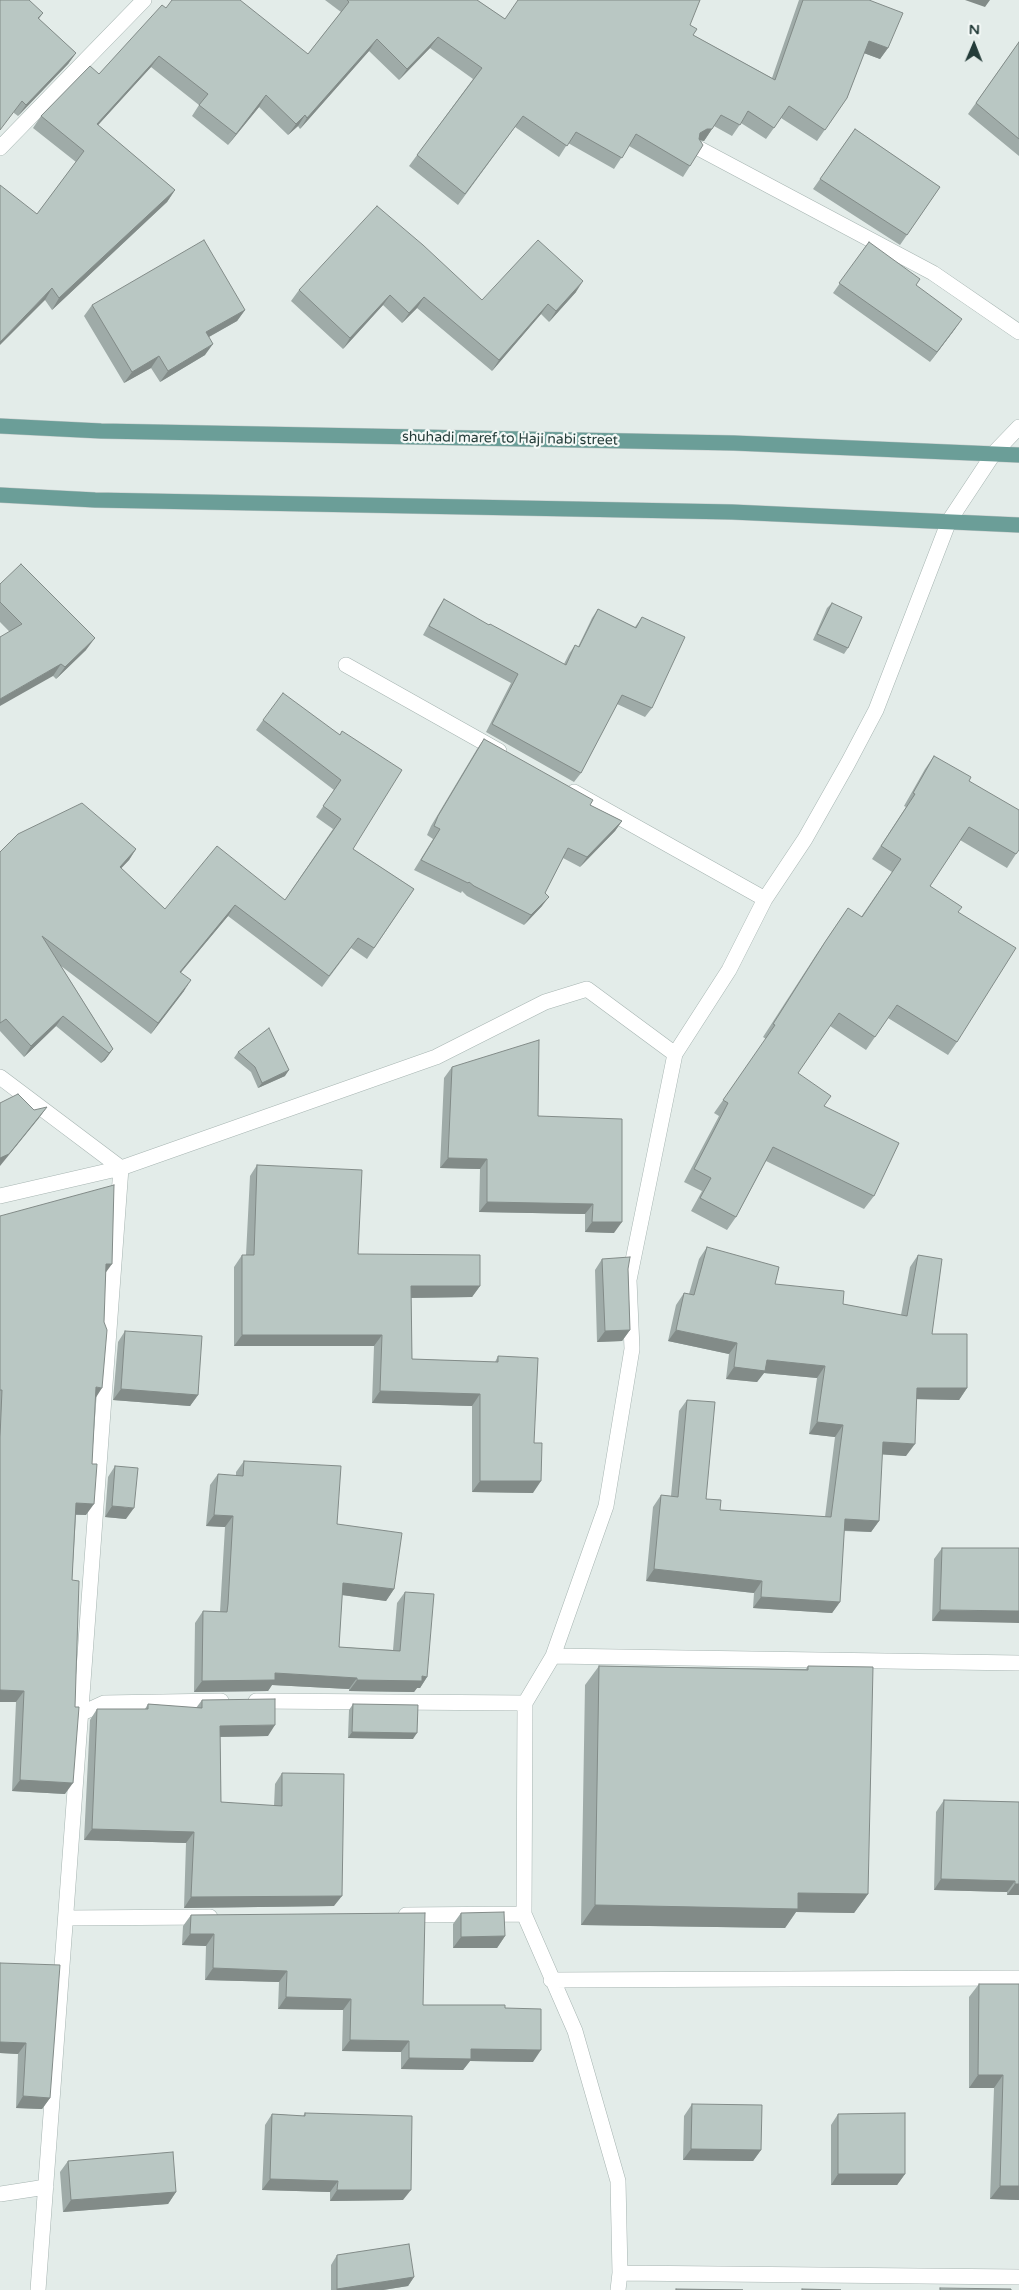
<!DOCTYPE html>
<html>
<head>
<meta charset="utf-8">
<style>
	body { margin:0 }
	#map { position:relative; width:1019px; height:2290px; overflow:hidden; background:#e3ece9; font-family:"Varela Round",sans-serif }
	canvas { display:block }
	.north { position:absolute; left:949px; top:20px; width:50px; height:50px; -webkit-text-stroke:4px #f4f9f7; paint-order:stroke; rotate:1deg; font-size:14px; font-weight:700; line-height:20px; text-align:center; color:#243c39 }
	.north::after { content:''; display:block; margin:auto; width:18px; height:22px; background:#243c39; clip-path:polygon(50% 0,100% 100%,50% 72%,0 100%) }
</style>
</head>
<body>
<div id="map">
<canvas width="1019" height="2290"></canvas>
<div class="north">N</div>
</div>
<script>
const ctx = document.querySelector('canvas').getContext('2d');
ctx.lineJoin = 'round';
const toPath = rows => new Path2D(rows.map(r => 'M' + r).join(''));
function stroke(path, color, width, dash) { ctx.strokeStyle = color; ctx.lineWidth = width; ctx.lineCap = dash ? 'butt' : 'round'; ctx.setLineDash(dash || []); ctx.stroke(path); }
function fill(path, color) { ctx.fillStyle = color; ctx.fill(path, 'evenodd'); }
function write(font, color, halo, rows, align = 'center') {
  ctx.font = font + ' "Varela Round",sans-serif'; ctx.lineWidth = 4.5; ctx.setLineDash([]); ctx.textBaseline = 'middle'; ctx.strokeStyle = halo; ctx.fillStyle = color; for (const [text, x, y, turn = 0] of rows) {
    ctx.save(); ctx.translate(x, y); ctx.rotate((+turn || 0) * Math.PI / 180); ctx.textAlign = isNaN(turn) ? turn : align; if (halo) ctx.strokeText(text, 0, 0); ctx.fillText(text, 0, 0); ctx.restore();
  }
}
const minor = toPath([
	[0,148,144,0],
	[700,149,933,273,1019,332],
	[346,665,499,751],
	[574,792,765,899],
	[0,1077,121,1168,38,2290],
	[0,1196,121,1168,436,1057,545,1002,587,989,675,1054],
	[553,1656,1019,1663],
	[256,1701,525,1703],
	[80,1714,104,1703,221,1701],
	[406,1915,524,1914],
	[66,1918,210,1917],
	[551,1980,1019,1978],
	[0,2194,46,2187],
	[620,2273,1019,2277],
	[618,2290,620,2273,618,2181,575,2031,524,1914,525,1703,553,1656,606,1506,632,1349,629,1280,675,1054,729,970,765,899,805,839,848,763,876,710,949,521,994,453,1019,427]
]);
const major = toPath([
	[0,426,101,431,734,443,1019,455],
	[0,495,95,500,732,512,1019,525]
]);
const wall = toPath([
	[0,0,43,13,39,19,76,53,68,64,18,116,14,113],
	[325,0,477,0,505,19,690,25,693,35,772,78,799,0,869,0,888,48,880,59,864,53,847,98,817,141,781,118,766,139,741,123,732,136,714,126,704,141,699,140,690,166,683,177,629,146,614,169,568,143,559,157,515,127,458,205,409,166,473,79,430,48,399,80,369,51,300,129,298,126,288,135,259,107,228,145,192,116,199,105,151,67,98,125,175,190,167,202,52,310,45,300,37,214,76,162,33,128,41,116,99,74,166,8,308,54,341,12],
	[1019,42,1019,156,968,114],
	[855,129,940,187,900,245,813,189],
	[869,242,916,285,955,329,930,362,833,293],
	[299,290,482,300,576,292,549,322,541,314,492,371,417,308,402,323,383,305,343,349,291,301],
	[92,305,245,310,237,321,209,337,205,355,160,382,151,368,124,383,84,316],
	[0,584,86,650,56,679,0,622],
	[444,599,488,625,564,664,569,654,575,645,578,647,592,618,598,609,635,627,642,617,652,708,645,717,617,704,581,773,574,782,486,732,511,683,423,635,438,608],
	[832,603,848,648,844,654,813,640,827,608],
	[263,720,340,735,353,849,414,889,367,959,351,948,322,987,228,916,181,972,184,991,151,1034,61,966,113,1049,105,1060,101,1063,56,1026,24,1057,0,1031,0,852,136,849,129,860,121,868,165,909,285,900,333,829,316,817,334,790,256,730],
	[484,739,590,805,622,821,615,831,580,867,563,858,545,893,542,906,524,925,467,896,462,891,461,893,414,870,433,839,427,835,431,826,477,749],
	[934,756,969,781,1016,854,1007,868,960,840,930,886,958,912,957,1042,948,1055,888,1018,866,1050,830,1026,798,1073,824,1106,874,1196,864,1209,766,1161,736,1217,727,1230,691,1211,702,1191,684,1182,719,1116,714,1113,766,1039,763,1037,816,955,848,908,861,917,892,872,872,859,906,807,904,806,925,769],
	[238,1052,285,1076,258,1088,251,1072,234,1058],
	[452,1067,538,1116,614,1233,585,1232,585,1214,479,1212,480,1169,440,1168,444,1078],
	[257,1165,358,1254,480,1286,472,1297,411,1298,412,1359,495,1362,498,1356,534,1443,533,1493,472,1492,472,1406,372,1403,374,1346,234,1346,234,1267,242,1255,246,1255,250,1176],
	[0,1216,106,1272,86,1515,76,1515,72,1580,65,1794,12,1791,16,1702,0,1702],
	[707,1247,775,1284,843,1304,901,1315,910,1267,918,1255,932,1334,967,1388,959,1400,916,1399,906,1456,882,1454,879,1521,871,1532,844,1531,840,1602,832,1613,753,1608,754,1593,646,1581,653,1507,661,1495,671,1496,679,1411,687,1400,706,1499,720,1510,825,1517,835,1437,809,1434,817,1378,764,1373,757,1382,726,1379,729,1354,668,1341,676,1305,684,1293,689,1294,699,1259],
	[602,1259,628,1269,630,1330,622,1341,597,1342,595,1270],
	[125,1331,198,1395,190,1406,113,1400,118,1342],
	[244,1461,337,1524,394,1589,386,1601,342,1595,339,1647,393,1650,397,1603,405,1592,427,1677,420,1688,417,1688,414,1692,349,1691,349,1689,272,1685,268,1691,194,1692,195,1623,203,1611,220,1612,225,1527,206,1526,210,1485,218,1474,236,1476,236,1472],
	[115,1466,126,1519,105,1517,108,1477],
	[942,1548,1019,1548,932,1621,934,1559],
	[599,1666,806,1669,808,1666,868,1894,854,1913,796,1912,785,1928,581,1925,585,1685],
	[202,1700,268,1736,220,1737,221,1802,274,1806,275,1784,282,1773,334,1906,184,1908,186,1843,84,1840,90,1720,97,1709,145,1709,148,1704,196,1708],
	[353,1704,413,1739,348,1738,349,1710],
	[944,1800,1019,1802,1019,1895,1007,1895,1007,1892,934,1890,936,1812],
	[461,1913,505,1936,497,1948,453,1948,453,1924],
	[191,1915,423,2005,505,2008,533,2062,470,2061,463,2070,401,2069,401,2052,342,2051,343,2010,278,2009,279,1982,205,1980,206,1946,182,1945,183,1926],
	[0,1963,50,2098,42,2109,16,2108,18,2054,0,2053],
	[979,1984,1019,1984,1019,2200,990,2199,994,2088,969,2088,969,1997],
	[692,2104,761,2150,753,2161,683,2160,684,2116],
	[305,2113,403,2200,330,2201,330,2192,262,2190,265,2125,272,2114,303,2116],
	[838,2114,905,2174,897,2185,831,2185,831,2125],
	[68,2161,176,2192,168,2204,63,2212,60,2172],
	[337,2255,414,2277,408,2286,383,2290,331,2290,331,2265]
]);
const shadedWall = toPath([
	[965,0,990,0,985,7],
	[438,37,430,48,399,80,407,69],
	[377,39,369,51,300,129,307,118],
	[869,41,888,48,880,59,861,52],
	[76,53,68,64,18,116,26,105],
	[159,56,151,67,89,135,97,124],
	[266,95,259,107,228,145,236,134],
	[305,115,298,126,288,135,296,124],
	[707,129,712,129,704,141,699,140,692,144,700,133],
	[175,190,167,202,52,310,59,298],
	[583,281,576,292,549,322,556,311],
	[52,288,45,300,0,345,0,342],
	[390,295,383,305,343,349,350,338],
	[424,297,417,308,402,323,409,313],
	[548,304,541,314,492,371,499,360],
	[245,310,237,321,198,343,206,332],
	[962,319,955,329,930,362,937,352],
	[213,344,205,355,160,382,168,371],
	[159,356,151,368,124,383,132,372],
	[95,638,86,650,56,679,65,667],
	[61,664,53,676,0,706,0,699],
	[622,821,615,831,580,867,587,857],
	[136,849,129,860,113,877,120,867],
	[549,897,542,906,524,925,531,915],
	[235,905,228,916,173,982,180,972],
	[191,980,184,991,151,1034,158,1023],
	[63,1016,56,1026,24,1057,31,1046],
	[113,1049,105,1060,101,1063,109,1053],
	[289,1070,285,1076,258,1088,262,1083],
	[47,1107,39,1118,0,1166,0,1158],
	[448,1158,487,1159,480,1169,440,1168],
	[487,1202,593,1204,585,1214,479,1212],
	[592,1222,622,1222,614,1233,585,1232],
	[106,1264,112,1264,104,1275],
	[411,1286,480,1286,472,1297,403,1298],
	[630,1330,622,1341,597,1342,605,1331],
	[676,1330,737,1343,729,1354,668,1341],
	[242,1335,382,1335,374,1346,234,1346],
	[767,1360,825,1366,817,1378,764,1373,757,1382,726,1379,734,1367],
	[96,1387,102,1388,95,1399],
	[917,1388,967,1388,959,1400,909,1399],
	[121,1389,198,1395,190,1406,113,1400],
	[380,1391,480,1394,472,1406,372,1403],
	[817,1422,843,1425,835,1437,809,1434],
	[883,1442,915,1444,906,1456,875,1454],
	[480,1481,541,1481,533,1493,472,1492],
	[76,1503,94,1504,86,1515,68,1514],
	[112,1506,134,1508,126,1519,105,1517],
	[214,1515,233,1516,225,1527,206,1526],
	[845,1519,879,1521,871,1532,837,1530],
	[654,1569,762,1581,754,1593,646,1581],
	[343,1583,394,1589,386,1601,335,1594],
	[761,1597,840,1602,832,1613,753,1608],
	[940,1610,1019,1611,1019,1623,932,1621],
	[275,1673,357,1678,349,1689,272,1685,268,1691,194,1692,202,1681],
	[422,1676,427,1677,420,1688,417,1688,414,1692,349,1691,357,1680],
	[0,1690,24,1691,16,1702,0,1702],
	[275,1725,268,1736,213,1737,220,1726],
	[352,1732,417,1733,413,1739,348,1738],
	[20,1780,73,1783,65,1794,12,1791],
	[92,1829,194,1832,186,1843,84,1840],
	[941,1879,1015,1881,1007,1892,934,1890],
	[1015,1884,1019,1884,1019,1895,1007,1895],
	[798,1893,868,1894,854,1913,796,1912,785,1928,581,1925,595,1905],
	[342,1896,334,1906,184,1908,191,1897],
	[190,1934,214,1934,206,1946,182,1945],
	[505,1936,497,1948,453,1948,461,1937],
	[213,1968,287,1971,279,1982,205,1980],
	[286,1997,351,1999,343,2010,278,2009],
	[350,2040,409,2041,401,2052,342,2051],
	[0,2042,26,2043,18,2054,0,2053],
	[471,2049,541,2050,533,2062,470,2061,463,2070,401,2069,409,2058],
	[978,2075,1003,2075,994,2088,969,2088],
	[23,2096,50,2098,42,2109,16,2108],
	[691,2149,761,2150,753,2161,683,2160],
	[838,2174,905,2174,897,2185,831,2185],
	[270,2179,338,2181,330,2192,262,2190],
	[1000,2186,1019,2186,1019,2200,990,2199],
	[337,2190,411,2190,403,2200,330,2201],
	[176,2192,168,2204,63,2212,71,2200],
	[414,2277,408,2286,383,2290,336,2290,337,2289]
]);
const building = toPath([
	[0,0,29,0,43,13,38,18,76,53,26,105,22,101,0,130,0,0],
	[172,0,240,0,308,54,349,2,347,0,477,0,505,19,518,0,700,0,690,25,697,29,693,35,775,80,803,0,869,0,903,13,888,48,869,41,847,98,825,130,789,106,774,128,748,111,740,125,721,115,712,129,707,129,700,133,699,139,703,145,690,166,636,134,622,158,576,132,567,146,523,116,465,194,417,155,482,68,438,37,407,69,377,39,307,118,305,115,296,124,266,95,236,134,199,105,208,94,159,56,97,124,175,190,59,298,52,288,0,342,0,185,37,214,84,151,41,116,90,66,99,74,162,5,166,8,172,0],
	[1019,42,1019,139,976,103,1019,42],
	[855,129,940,187,907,235,820,179,855,129],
	[377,206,423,245,482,300,538,240,583,281,556,311,548,304,499,360,424,297,409,313,390,295,350,338,299,290,377,206],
	[204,240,245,310,206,332,213,344,168,371,159,356,132,372,92,305,204,240],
	[869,242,920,279,916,285,962,319,937,352,839,283,869,242],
	[21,564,95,638,65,667,61,664,0,699,0,637,22,624,0,602,0,584,21,564],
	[444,599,489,625,490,624,566,665,575,645,579,647,598,609,636,628,642,617,685,637,652,708,622,695,581,773,492,724,518,674,429,626,444,599],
	[832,603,862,617,848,648,817,634,832,603],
	[283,693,340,735,342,731,402,770,353,849,414,889,374,948,358,938,329,976,235,905,180,972,191,980,158,1023,42,936,113,1049,109,1053,63,1016,31,1046,6,1019,0,1023,0,852,18,834,82,803,136,849,120,867,165,909,217,846,285,900,341,819,323,806,341,780,263,720,283,693],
	[484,739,593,800,590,805,622,821,587,857,568,848,545,893,549,897,531,915,474,886,469,882,468,883,421,860,440,829,434,826,438,816,484,739],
	[934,756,971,777,969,781,1019,810,1019,850,1016,854,969,827,930,886,962,907,958,912,1016,948,957,1042,897,1005,875,1037,839,1013,798,1073,831,1096,824,1106,899,1143,874,1196,773,1147,736,1217,700,1198,711,1178,694,1169,728,1103,723,1100,775,1025,773,1024,825,942,848,908,862,917,901,859,881,846,915,794,913,793,934,756],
	[269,1028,289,1070,262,1083,255,1067,238,1052,269,1028],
	[539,1040,538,1116,622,1119,622,1222,592,1222,593,1204,487,1202,487,1159,448,1158,452,1067,539,1040],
	[18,1094,34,1110,47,1107,9,1154,0,1158,0,1103,18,1094],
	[257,1165,362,1170,358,1254,480,1255,480,1286,411,1286,412,1359,498,1362,498,1356,538,1358,534,1443,542,1443,541,1481,480,1481,480,1394,380,1391,382,1335,242,1335,242,1255,254,1255,257,1165],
	[114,1185,112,1264,106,1264,104,1322,107,1330,102,1388,96,1387,92,1464,97,1464,94,1504,76,1503,72,1580,79,1581,75,1707,79,1707,73,1783,20,1780,24,1691,0,1690,0,1437,2,1390,0,1390,0,1216,114,1185],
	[707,1247,779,1267,775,1284,844,1291,843,1304,907,1316,918,1255,942,1259,932,1334,967,1334,967,1388,917,1388,915,1444,883,1442,879,1521,845,1519,840,1602,761,1597,762,1581,654,1569,661,1495,678,1497,687,1400,715,1402,706,1499,721,1500,720,1510,831,1517,843,1425,817,1422,825,1366,767,1360,765,1371,734,1367,737,1343,676,1330,684,1293,694,1295,707,1247],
	[630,1257,628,1269,630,1330,605,1331,602,1259,630,1257],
	[125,1331,202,1336,198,1395,121,1389,125,1331],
	[244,1461,341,1466,337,1524,402,1533,394,1589,343,1583,339,1647,400,1651,405,1592,434,1594,427,1677,422,1676,422,1681,357,1680,357,1678,275,1673,275,1680,202,1681,203,1611,227,1612,228,1604,233,1516,214,1515,218,1474,243,1476,244,1461],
	[115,1466,138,1468,134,1508,112,1506,115,1466],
	[942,1548,1019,1548,1019,1611,940,1610,942,1548],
	[599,1666,808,1670,808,1666,873,1667,868,1894,798,1893,798,1909,595,1905,599,1666],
	[275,1699,275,1725,220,1726,221,1802,282,1806,282,1773,344,1774,342,1896,191,1897,194,1832,92,1829,97,1709,148,1709,148,1704,202,1708,202,1700,275,1699],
	[353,1704,418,1705,417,1733,352,1732,353,1704],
	[944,1800,1019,1802,1019,1884,1015,1884,1015,1881,941,1879,944,1800],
	[504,1912,505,1936,461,1937,461,1913,504,1912],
	[425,1913,423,2005,505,2005,505,2008,541,2009,541,2050,471,2049,471,2059,409,2058,409,2041,350,2040,351,1999,286,1997,287,1971,213,1968,214,1934,190,1934,191,1915,425,1913],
	[0,1963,60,1965,50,2098,23,2096,26,2043,0,2042,0,1963],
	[979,1984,1019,1984,1019,2186,1000,2186,1003,2075,978,2075,979,1984],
	[692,2104,762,2105,761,2150,691,2149,692,2104],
	[305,2113,412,2116,411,2190,337,2190,338,2181,270,2179,272,2114,305,2116,305,2113],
	[905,2113,905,2174,838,2174,838,2114,905,2113],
	[173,2152,176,2192,71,2200,68,2161,173,2152],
	[409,2244,414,2277,337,2289,337,2255,409,2244],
	[940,2288,1011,2289,1011,2290,940,2290,940,2288],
	[676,2289,743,2290,676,2290,676,2289],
	[802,2289,841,2290,802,2290,802,2289]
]);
const streetNames = [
	["shuhadi maref to Haji nabi street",510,439,1]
];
stroke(minor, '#a6b4b1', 16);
stroke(major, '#c2c8c8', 16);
stroke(minor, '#fff', 15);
stroke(major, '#6b9e98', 15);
fill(wall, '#9faba8');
fill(shadedWall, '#828b88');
fill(building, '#b9c7c3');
stroke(building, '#828b88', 1);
write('14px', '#243c39', '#f4f9f7', streetNames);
</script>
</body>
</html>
